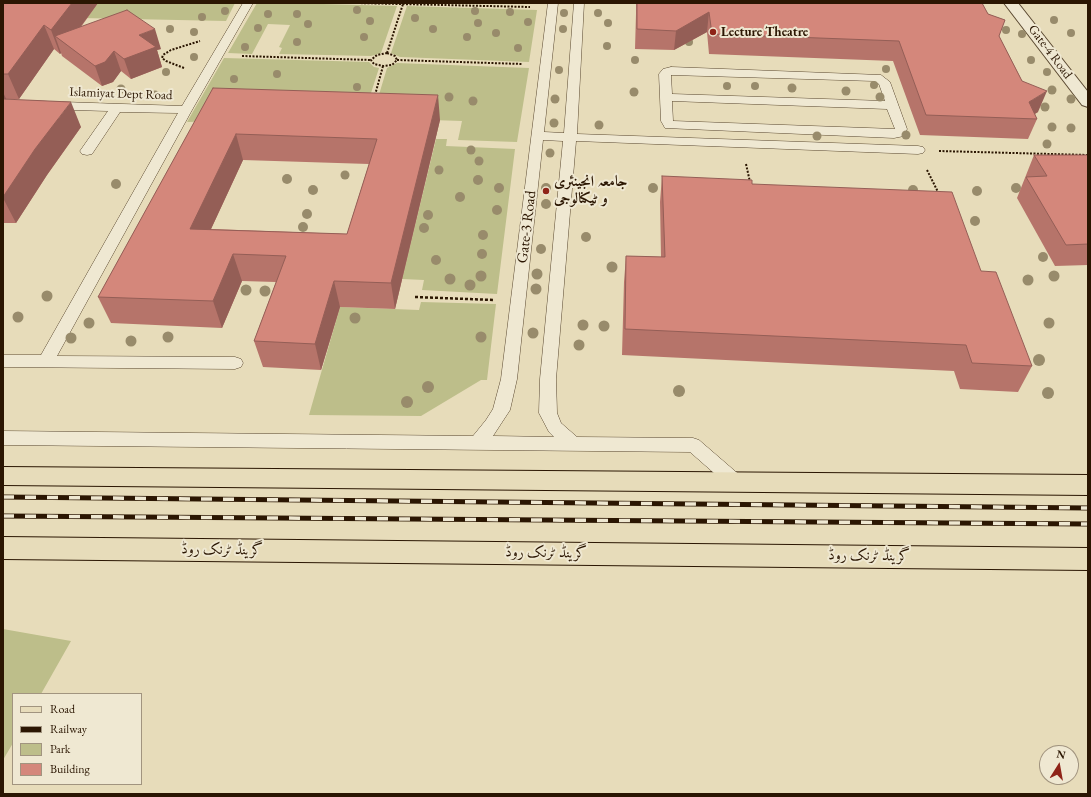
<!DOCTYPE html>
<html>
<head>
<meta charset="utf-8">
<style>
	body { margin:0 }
	#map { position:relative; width:1091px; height:797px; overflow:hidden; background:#e7dcba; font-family:"EB Garamond",serif }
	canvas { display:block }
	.frame { position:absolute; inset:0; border:4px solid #2b1602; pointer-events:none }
	.legend { position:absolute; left:12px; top:693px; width:130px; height:92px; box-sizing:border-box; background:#efe8d2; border:1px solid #a1947f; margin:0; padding:5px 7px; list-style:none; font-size:12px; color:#2b1602 }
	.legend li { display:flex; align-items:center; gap:8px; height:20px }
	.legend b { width:20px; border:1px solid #a1947f }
	.north { position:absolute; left:1039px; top:745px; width:40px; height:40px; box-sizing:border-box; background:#efe8d2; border:1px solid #a1947f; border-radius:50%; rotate:11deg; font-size:11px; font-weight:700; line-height:16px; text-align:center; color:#2b1602 }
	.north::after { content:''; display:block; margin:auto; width:14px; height:18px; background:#8f2418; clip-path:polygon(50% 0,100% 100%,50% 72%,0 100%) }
</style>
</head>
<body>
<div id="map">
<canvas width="1091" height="797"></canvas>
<div class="frame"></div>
<ul class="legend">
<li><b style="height:5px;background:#e7dcba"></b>Road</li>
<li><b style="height:5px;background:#2b1602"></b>Railway</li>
<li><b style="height:11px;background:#bdbe8a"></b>Park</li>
<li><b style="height:11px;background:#d4877b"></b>Building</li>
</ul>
<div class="north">N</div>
</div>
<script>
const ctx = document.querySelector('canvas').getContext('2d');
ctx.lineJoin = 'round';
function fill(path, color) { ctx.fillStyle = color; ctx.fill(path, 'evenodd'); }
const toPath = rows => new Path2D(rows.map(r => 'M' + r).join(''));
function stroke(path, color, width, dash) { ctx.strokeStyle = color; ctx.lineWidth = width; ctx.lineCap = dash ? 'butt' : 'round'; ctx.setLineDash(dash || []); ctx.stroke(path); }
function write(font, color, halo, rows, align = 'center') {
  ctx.font = font + ' "EB Garamond",Amiri,serif'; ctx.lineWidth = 4; ctx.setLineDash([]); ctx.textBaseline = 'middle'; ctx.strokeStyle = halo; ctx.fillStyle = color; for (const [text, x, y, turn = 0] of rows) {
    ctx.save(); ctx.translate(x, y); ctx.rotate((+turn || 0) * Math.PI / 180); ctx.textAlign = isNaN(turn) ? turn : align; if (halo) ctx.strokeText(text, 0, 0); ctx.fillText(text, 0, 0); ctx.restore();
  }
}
const green = toPath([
	[98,3,235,3,226,21,81,18],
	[257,3,286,3,397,6,381,53,371,56,279,54,282,48,279,47,290,25,268,24,252,54,228,53],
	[407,6,537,10,529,62,400,57,391,53],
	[224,58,369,62,374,67,379,68,363,118,187,122],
	[397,63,529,68,517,142,458,140,462,121,372,118,387,68],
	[436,139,447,139,446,146,515,149,497,294,422,290,424,280,402,279],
	[421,302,496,304,487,380,481,380,421,416,309,415,340,307,419,310],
	[3,629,71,641,41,694,13,694,13,743,3,760]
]);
const pathFar1 = toPath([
	[357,3,530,7],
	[387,53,403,4],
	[387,53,395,56,397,60,392,65,383,66,374,64,371,60,377,55,387,53],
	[242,56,371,60],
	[397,60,522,64],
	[184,68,166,61,162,58,163,55,171,50,200,41],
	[375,95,383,66],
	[939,151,1088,155],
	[746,164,750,182],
	[927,170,939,194]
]);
const path = toPath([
	[415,297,494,300]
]);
const lane = toPath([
	[243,3,253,3,192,110,57,356,235,357,241,359,243,363,241,367,235,369,3,367,3,355,41,355,178,113,120,112,92,154,87,155,82,154,80,151,108,111,3,108,3,100,182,106,243,3],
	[548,3,558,3,544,132,564,133,574,3,584,3,577,134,918,146,923,147,925,150,923,153,918,154,576,141,556,379,557,413,561,423,577,437,693,438,699,440,743,478,746,483,743,488,737,490,731,488,690,452,3,445,3,431,473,436,486,420,493,409,501,379,548,3],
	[543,140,563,141,540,379,539,413,549,432,554,437,493,436,510,410,517,379,543,140],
	[671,67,881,75,890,82,907,129,904,136,894,138,665,128,661,121,659,74,663,69,671,67],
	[671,75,874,81,879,84,885,101,672,94,671,75],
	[672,101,887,109,895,129,673,121,672,101]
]);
const street = toPath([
	[1004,3,1018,3,1088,92,1088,107,1082,105,1004,3]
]);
const primary = toPath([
	[3,467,1088,475,1088,495,3,485,3,467],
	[3,537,1088,548,1088,570,3,559,3,537]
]);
const rail = toPath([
	[3,497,1088,508],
	[3,516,1088,524]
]);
const trees = [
	[357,10,4],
	[225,11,4],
	[475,11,4],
	[510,12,4],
	[564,13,4],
	[598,13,4],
	[268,14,4],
	[297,14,4],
	[202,17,4],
	[415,18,4],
	[1054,20,4],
	[370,21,4],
	[528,22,4],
	[478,23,4],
	[608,23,4],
	[308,24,4],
	[258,28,4],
	[170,29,4],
	[433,29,4],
	[563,29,4],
	[1006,30,4],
	[194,32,4],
	[496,33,4],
	[1071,33,4],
	[1022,34,4],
	[364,37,4],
	[467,37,4],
	[297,42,4],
	[689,42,4],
	[607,46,4],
	[245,47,4],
	[518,48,4],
	[194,57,4],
	[635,60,4],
	[1031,60,4],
	[886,69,4],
	[559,70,4],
	[166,72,4],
	[1047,72,4],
	[277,74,4],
	[234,79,4],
	[874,85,4],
	[727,86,4],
	[755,86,4],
	[357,87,4],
	[792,88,4.5],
	[121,89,4.5],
	[1052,90,4.5],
	[846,91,4.5],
	[634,92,4.5],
	[155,95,4.5],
	[449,97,4.5],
	[880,97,4.5],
	[555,99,4.5],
	[1071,99,4.5],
	[473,101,4.5],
	[1045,107,4.5],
	[554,123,4.5],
	[599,125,4.5],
	[1052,127,4.5],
	[1071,128,4.5],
	[906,135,4.5],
	[817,136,4.5],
	[1047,144,4.5],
	[471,150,4.5],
	[550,153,4.5],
	[479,161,4.5],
	[439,170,4.5],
	[345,175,4.5],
	[287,179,5],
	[478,180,5],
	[116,184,5],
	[499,188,5],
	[546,188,5],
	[653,188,5],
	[1016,188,5],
	[313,190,5],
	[913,190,5],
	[977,191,5],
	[460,197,5],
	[546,204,5],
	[497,210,5],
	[307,214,5],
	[428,215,5],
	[975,221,5],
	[303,227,5],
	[424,228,5],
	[483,235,5],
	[586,237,5],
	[541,249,5],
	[482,254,5],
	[1043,257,5],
	[436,260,5],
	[612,267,5.5],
	[537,274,5.5],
	[481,276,5.5],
	[1054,276,5.5],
	[450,279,5.5],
	[1028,280,5.5],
	[470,285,5.5],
	[536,289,5.5],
	[246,290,5.5],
	[265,291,5.5],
	[47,296,5.5],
	[18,317,5.5],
	[355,318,5.5],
	[89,323,5.5],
	[1049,323,5.5],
	[583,325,5.5],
	[604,326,5.5],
	[533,333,5.5],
	[168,337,5.5],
	[481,337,5.5],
	[71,338,5.5],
	[131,341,5.5],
	[579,345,5.5],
	[1039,360,6],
	[428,387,6],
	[679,391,6],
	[1048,393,6],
	[407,402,6]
];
const wall = toPath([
	[3,3,98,3,81,27,161,49,157,50,162,67,131,79,121,71,113,82,102,86,62,56,61,53,60,54,54,49,19,99,6,99,7,100,81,127,47,175,16,223,3,223],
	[636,3,982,3,988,14,1005,20,999,36,1038,112,1035,114,1037,119,1028,139,920,135,893,61,709,54,707,32,674,50,635,49,636,14],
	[213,88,440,120,395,309,340,307,321,370,263,367,254,341,276,282,242,281,222,328,111,323,98,297],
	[243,160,369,164,347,234,211,229],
	[1034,155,1088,155,1088,265,1055,266,1017,198],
	[662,176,752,184,981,271,1032,366,1018,392,960,389,954,371,622,355,624,282,626,256,661,257,660,202]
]);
const shadedWall = toPath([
	[72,3,98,3,67,45,55,36,61,53,60,54,51,30],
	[709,12,707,32,674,50,676,31],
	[44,25,54,49,19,99,8,74],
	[155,29,161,49,157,50,162,67,131,79,124,59,139,35],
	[114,51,121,71,113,82,102,86,95,66],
	[1047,91,1038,112,1027,118,1029,102],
	[3,92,11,110,3,121],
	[438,95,440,120,395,309,391,283],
	[71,102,81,127,47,175,16,223,3,198,3,197,35,149],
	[236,134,243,160,199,255,190,229],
	[233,254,242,281,222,328,213,301],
	[334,281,340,307,321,370,315,344]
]);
const building = toPath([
	[3,3,72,3,51,30,44,25,8,74,3,74,3,3],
	[637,3,982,3,988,14,1005,20,999,36,1022,81,1047,91,1029,102,1037,119,926,115,899,41,712,34,709,12,676,31,637,29,637,3],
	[127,10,155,29,139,35,156,47,124,59,114,51,105,62,95,66,55,36,127,10],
	[213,88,438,95,391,283,334,281,315,344,254,341,286,256,233,254,213,301,98,297,213,88],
	[236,134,377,139,347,234,190,229,236,134],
	[3,99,71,102,35,149,3,197,3,99],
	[1034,155,1088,155,1088,244,1066,245,1026,177,1047,176,1034,155],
	[662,176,752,180,752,184,952,192,981,271,996,272,1032,366,972,363,966,345,625,329,626,256,665,257,662,176]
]);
const markers = [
	[713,32,4,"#8f2418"],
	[546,191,4,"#8f2418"]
];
const farPoinames = [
	["Lecture Theatre",721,32]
];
const farStreetnames = [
	["Gate-4 Road",1050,52,53],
	["Islamiyat Dept Road",121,94,2]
];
const poiNames = [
	["جامعہ انجینئری",554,182],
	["و ٹیکنالوجی",554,199]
];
const streetNames = [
	["Gate-3 Road",527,227,-83],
	["گرینڈ ٹرنک روڈ",222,550,1],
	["گرینڈ ٹرنک روڈ",546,553,1],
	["گرینڈ ٹرنک روڈ",869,556,1]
];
fill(green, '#bdbe8a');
stroke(lane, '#5a4830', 1);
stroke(street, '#5a4830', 2);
stroke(primary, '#2b1602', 2);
stroke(pathFar1, '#2b1602', 2, [2, 1.5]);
stroke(path, '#2b1602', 2.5, [3, 2]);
fill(lane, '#efe8d2');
fill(street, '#efe8d2');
fill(primary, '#e7dcba');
stroke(rail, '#2b1602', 5);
stroke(rail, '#efe8d2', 3.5, [11]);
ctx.fillStyle = '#988b6b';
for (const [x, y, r] of trees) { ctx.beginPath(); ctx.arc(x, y, r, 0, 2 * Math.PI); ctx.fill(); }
fill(wall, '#b6746a');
fill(shadedWall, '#945e56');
fill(building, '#d4877b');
stroke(building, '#945e56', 1);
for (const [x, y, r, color] of markers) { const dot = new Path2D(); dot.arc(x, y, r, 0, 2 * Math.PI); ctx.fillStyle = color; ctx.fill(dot); stroke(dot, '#efe8d2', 1.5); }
write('bold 13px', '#2b1602', '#efe8d2', farPoinames, 'left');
write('13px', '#2b1602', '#efe8d2', farStreetnames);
write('bold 15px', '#2b1602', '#efe8d2', poiNames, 'left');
write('15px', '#2b1602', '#efe8d2', streetNames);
</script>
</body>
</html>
